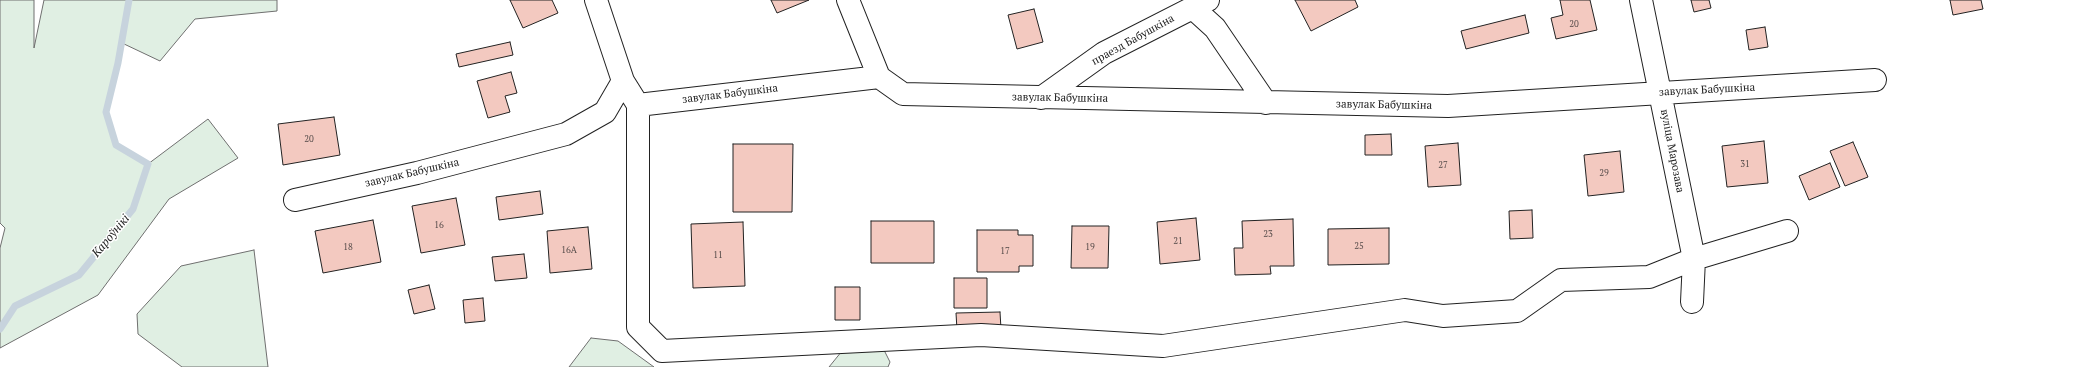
<!DOCTYPE html>
<html>
<head>
<meta charset="utf-8">
<style>
	body { margin:0 }
	canvas { display:block; background:#fff }
</style>
</head>
<body>
<canvas width="2098" height="367"></canvas>
<script>
const ctx = document.querySelector('canvas').getContext('2d');
ctx.lineJoin = 'round';
function fill(path, color) { ctx.fillStyle = color; ctx.fill(path, 'evenodd'); }
const toPath = rows => new Path2D(rows.map(r => 'M' + r).join(''));
function stroke(path, color, width, dash) { ctx.strokeStyle = color; ctx.lineWidth = width; ctx.lineCap = dash ? 'butt' : 'round'; ctx.setLineDash(dash || []); ctx.stroke(path); }
function write(font, color, halo, rows, align = 'center') {
  ctx.font = font + ' "PT Serif",serif'; ctx.lineWidth = 3; ctx.setLineDash([]); ctx.textBaseline = 'middle'; ctx.strokeStyle = halo; ctx.fillStyle = color; for (const [text, x, y, turn = 0] of rows) {
    ctx.save(); ctx.translate(x, y); ctx.rotate((+turn || 0) * Math.PI / 180); ctx.textAlign = isNaN(turn) ? turn : align; if (halo) ctx.strokeText(text, 0, 0); ctx.fillText(text, 0, 0); ctx.restore();
  }
}
const green = toPath([
	[0,0,34,0,34,48,44,0,277,0,277,11,195,19,160,61,122,43,106,112,116,145,148,164,208,119,238,158,169,199,98,295,0,348,0,248,5,228,0,223,0,0],
	[254,250,268,367,182,367,138,334,137,314,181,266,254,250],
	[591,338,618,341,654,367,569,367,591,338],
	[884,350,890,362,888,367,829,367,842,351,884,350]
]);
const stream = toPath([
	[0,329,15,306,79,275,133,209,148,164,116,145,106,112,118,63,129,0]
]);
const building = toPath([
	[510,0,552,0,558,13,523,28,510,0],
	[771,0,809,0,777,13,771,0],
	[1295,0,1355,0,1358,7,1311,31,1295,0],
	[1560,0,1590,0,1597,30,1556,39,1551,18,1563,15,1560,0],
	[1691,0,1709,0,1711,8,1694,12,1691,0],
	[1950,0,1981,0,1983,9,1953,15,1950,0],
	[1034,9,1043,42,1017,49,1008,15,1034,9],
	[1525,15,1529,33,1466,49,1461,31,1525,15],
	[1765,27,1768,47,1749,50,1746,30,1765,27],
	[510,42,513,55,459,67,456,54,510,42],
	[511,72,517,93,505,96,510,112,488,118,477,81,511,72],
	[334,117,340,155,283,165,278,124,334,117],
	[1391,134,1392,155,1365,155,1365,135,1391,134],
	[1764,141,1768,183,1727,187,1722,146,1764,141],
	[1853,142,1868,177,1845,186,1830,151,1853,142],
	[1458,143,1461,185,1428,187,1425,146,1458,143],
	[733,144,793,144,792,212,733,212,733,144],
	[1620,151,1624,192,1588,196,1584,155,1620,151],
	[1830,163,1840,187,1809,200,1799,176,1830,163],
	[540,191,543,214,499,220,496,197,540,191],
	[456,198,465,245,421,253,412,206,456,198],
	[1532,210,1533,238,1510,239,1509,211,1532,210],
	[1196,218,1200,260,1160,264,1157,222,1196,218],
	[1293,219,1294,266,1270,266,1271,274,1235,275,1234,248,1243,248,1242,221,1293,219],
	[373,220,381,262,323,273,315,231,373,220],
	[871,221,934,221,934,263,871,263,871,221],
	[743,222,745,286,693,288,691,224,743,222],
	[1072,226,1109,226,1108,268,1071,268,1072,226],
	[588,227,592,269,550,273,547,231,588,227],
	[1389,228,1389,264,1328,265,1328,229,1389,228],
	[977,230,1018,230,1018,235,1033,235,1033,266,1019,266,1019,272,977,272,977,230],
	[524,254,527,278,495,281,492,257,524,254],
	[954,278,987,278,987,308,954,308,954,278],
	[429,285,435,309,414,314,408,290,429,285],
	[835,287,860,287,860,320,835,320,835,287],
	[483,298,485,321,465,323,463,300,483,298],
	[1000,312,1001,329,957,330,956,313,1000,312]
]);
const minor = toPath([
	[596,0,623,81,638,105,879,77,903,94,1448,106,1875,80],
	[848,0,879,77],
	[1641,0,1694,259,1692,302],
	[1193,8,1215,28,1266,103],
	[1041,98,1104,53,1208,0],
	[638,105,638,327,662,351,981,335,1163,346,1405,310,1443,316,1517,311,1561,280,1649,277,1694,259,1787,231],
	[295,200,417,173,566,134,605,112,623,81]
]);
const numberNames = [
	["20",1574,24],
	["20",309,139],
	["31",1745,164],
	["27",1443,165],
	["29",1604,173],
	["16",439,225],
	["23",1268,234],
	["21",1178,241],
	["25",1359,246],
	["18",348,247],
	["19",1090,247],
	["16А",569,250],
	["17",1005,251],
	["11",718,255]
];
const streetNames = [
	["праезд Бабушкіна",1133,40,-29],
	["завулак Бабушкіна",1707,90,-3],
	["завулак Бабушкіна",730,94,-7],
	["завулак Бабушкіна",1060,98,1],
	["завулак Бабушкіна",1384,105,1],
	["вуліца Марозава",1672,151,79],
	["завулак Бабушкіна",412,173,-13]
];
const waterNames = [
	["Кароўнікі",111,236,-50]
];
fill(green, '#e0efe3');
stroke(green, '#6f6f6f', 1);
stroke(stream, '#c7d3dd', 7);
fill(building, '#f3c9c0');
stroke(building, '#222', 1);
stroke(minor, '#222', 24);
stroke(minor, '#fff', 22);
write('9px', '#564c4a', null, numberNames);
write('11px', '#222', '#fff', streetNames);
write('italic 12px', '#222', '#fff', waterNames);
</script>
</body>
</html>
